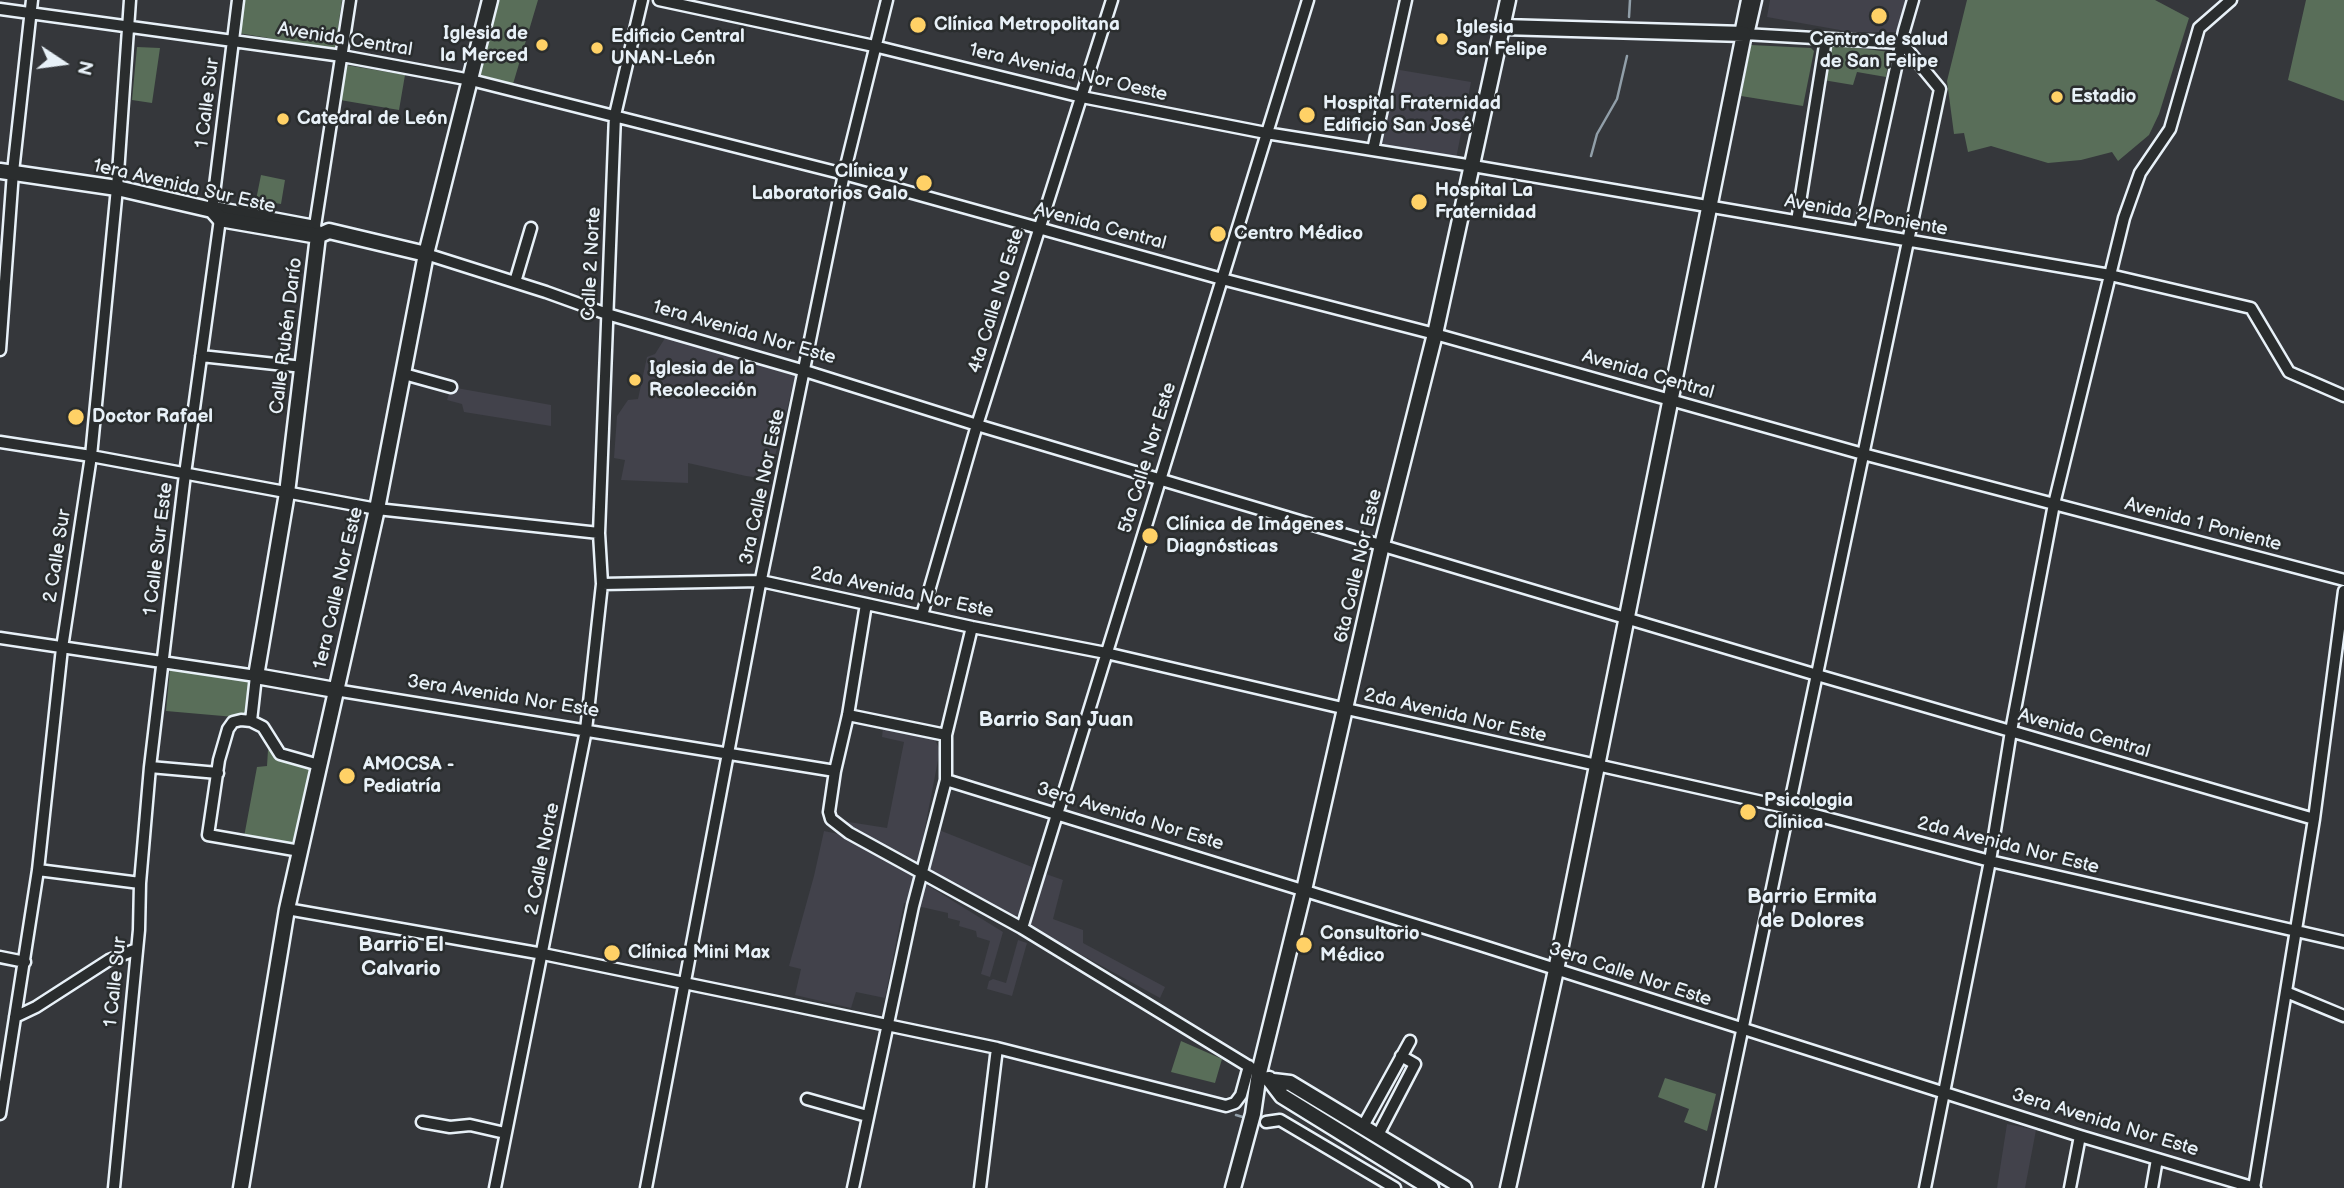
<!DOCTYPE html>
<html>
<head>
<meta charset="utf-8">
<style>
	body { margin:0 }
	#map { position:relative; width:2344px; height:1188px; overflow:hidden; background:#35373b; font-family:"Balsamiq Sans",sans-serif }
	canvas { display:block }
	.north { position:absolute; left:28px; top:28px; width:70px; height:70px; -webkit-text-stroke:5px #2a2d2e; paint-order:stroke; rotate:103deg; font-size:19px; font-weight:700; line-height:28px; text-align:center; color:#e8f1f8 }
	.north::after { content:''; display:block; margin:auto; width:24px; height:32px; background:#e8f1f8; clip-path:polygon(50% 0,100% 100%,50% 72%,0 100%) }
</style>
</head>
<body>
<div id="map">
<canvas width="2344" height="1188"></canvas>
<div class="north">N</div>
</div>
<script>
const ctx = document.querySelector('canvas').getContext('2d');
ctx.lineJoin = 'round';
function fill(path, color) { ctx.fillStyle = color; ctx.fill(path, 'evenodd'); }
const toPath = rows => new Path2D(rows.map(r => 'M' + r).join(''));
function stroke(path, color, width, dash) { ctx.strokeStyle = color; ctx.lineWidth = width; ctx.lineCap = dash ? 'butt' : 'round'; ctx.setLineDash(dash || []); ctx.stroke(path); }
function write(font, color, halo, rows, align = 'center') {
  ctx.font = font + ' "Balsamiq Sans",sans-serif'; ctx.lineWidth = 5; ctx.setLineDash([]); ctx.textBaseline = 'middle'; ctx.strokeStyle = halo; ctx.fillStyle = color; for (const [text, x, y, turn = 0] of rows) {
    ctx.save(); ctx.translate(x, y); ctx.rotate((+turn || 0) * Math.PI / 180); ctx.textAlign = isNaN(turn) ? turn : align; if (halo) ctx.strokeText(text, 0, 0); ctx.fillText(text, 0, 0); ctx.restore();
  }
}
const built = toPath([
	[1770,0,1907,0,1901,32,1851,32,1767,17],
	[1394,69,1471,82,1456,159,1378,145],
	[667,335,795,376,781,435,768,479,746,476,688,463,688,483,621,480,625,460,614,458,617,416,628,400,638,399,647,357,655,354],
	[451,387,551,405,551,426,464,412,462,404,447,400],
	[883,728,934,738,940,750,917,869,836,820,887,828,904,742,882,737],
	[934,828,1032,867,1021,913,1013,917,931,871,929,866],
	[824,831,848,836,912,871,911,875,1003,932,990,977,981,974,990,941,977,937,976,931,959,926,960,921,948,918,948,913,904,903,885,998,856,992,851,1008,795,995,801,969,789,966,814,876],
	[1043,873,1063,880,1053,919,1083,930,1083,943,1165,987,1160,998,1031,927,1030,921],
	[1018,940,1027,943,1012,996,987,989,989,981,993,979,1006,983],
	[1077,1060,1229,1099,1226,1107,1075,1071],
	[2007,1124,2036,1130,2025,1188,1997,1188]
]);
const green = toPath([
	[242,0,342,0,335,49,238,33],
	[492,0,538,0,513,84,478,74],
	[1967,0,2155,0,2189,18,2159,114,2149,135,2118,161,2112,152,2081,160,2048,163,1991,146,1968,152,1964,133,1954,134,1947,81],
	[2306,0,2344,0,2344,101,2288,80],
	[1751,45,1811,48,1814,51,1803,106,1741,96],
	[1833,45,1890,52,1886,77,1857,72,1853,85,1823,80,1827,53],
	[137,47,160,48,152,103,132,100],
	[346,65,405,75,399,110,340,100],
	[261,175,285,180,281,204,256,200],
	[170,669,248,679,250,682,246,718,166,711],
	[268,750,313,768,296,847,244,837,257,767,267,766],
	[1181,1041,1222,1059,1215,1083,1171,1072],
	[1665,1078,1716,1094,1707,1131,1684,1122,1689,1109,1658,1097]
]);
const stream = toPath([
	[1629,17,1630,0],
	[1591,156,1597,134,1617,99,1627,56],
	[1236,1115,1246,1118]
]);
const street = toPath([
	[659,0,874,46,1082,97,1266,133,1473,166,2110,275,2251,308,2289,372,2344,396],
	[0,9,342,56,471,80,844,174,1222,279,1435,334,1863,454,2344,580],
	[1740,34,1747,0],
	[1748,35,1756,0],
	[1373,150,1406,0],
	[214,207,315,226],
	[212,210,238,0],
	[1797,221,1826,39],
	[1860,232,1904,31,1913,0],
	[318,236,315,226,350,0],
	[426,254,546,292,607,314,805,371,977,425,1817,675,2314,819],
	[515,282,531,228],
	[0,350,13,172,32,0],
	[201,356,303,367],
	[404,374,451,387],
	[0,442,91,456,377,509,599,533],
	[602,584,761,581,972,627,1106,653,1351,710,1789,808,1990,861,2344,942],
	[866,604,848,715,835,771,829,812,831,819,849,833,1022,928,1253,1069],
	[922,615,977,425,1112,0],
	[0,638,256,676,251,721],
	[335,690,835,771],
	[848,715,946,735],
	[150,767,218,773],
	[946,780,1477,944,2080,1136,2255,1188],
	[300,851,208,835,219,760,228,729,233,722,241,720,251,721,263,727,280,754,319,765],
	[38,870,140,883],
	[287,909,543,954,791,1005,997,1048,1226,1106,1235,1103,1241,1095,1249,1066],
	[1022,928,1308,0],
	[0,957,25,962],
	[2286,992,2344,1016],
	[15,1017,36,1007,109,960,137,949],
	[807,1099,867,1116],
	[0,1114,38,870,62,648,91,456,117,188,130,0],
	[422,1122,450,1127,470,1125,505,1133],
	[1266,1122,1280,1120,1395,1188],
	[1362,1128,1410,1041],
	[1377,1137,1415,1064,1401,1056],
	[114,1188,139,930,140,883,150,767,185,474,220,219],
	[495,1188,586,730,602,584,599,533,615,115,642,0],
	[646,1188,759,589,844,174,887,0],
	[853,1188,913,906,946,780,946,735,972,627],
	[980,1188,997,1048],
	[1709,1188,1940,89,1902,43,1744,34],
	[1925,1188,1990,861,2011,731,2054,504,2124,218,2140,173,2170,129,2199,28,2231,0],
	[2070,1188,2080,1136],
	[2152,1188,2157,1159],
	[2254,1188,2314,819,2344,591]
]);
const secondary = toPath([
	[1503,27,1744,34,1556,970,1508,1188],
	[0,171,117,188,212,210,220,219,318,236],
	[318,236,287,493,256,676,335,690],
	[318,236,329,231,426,254],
	[1269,1079,1282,1096,1431,1188],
	[1273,1081,1290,1083,1464,1188],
	[241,1188,287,909,377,509,426,254,490,0],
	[1233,1188,1253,1114,1259,1073,1304,890,1382,545,1435,334,1508,0]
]);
const markers = [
	[1879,16,9,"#ffd166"],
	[918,25,9,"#ffd166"],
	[1442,39,7,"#ffd166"],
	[542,45,7,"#ffd166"],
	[597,48,7,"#ffd166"],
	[2057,97,7,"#ffd166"],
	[1307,115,9,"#ffd166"],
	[283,119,7,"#ffd166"],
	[924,183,9,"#ffd166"],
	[1419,202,9,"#ffd166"],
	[1218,234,9,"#ffd166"],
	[635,380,7,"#ffd166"],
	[76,417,9,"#ffd166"],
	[1150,536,9,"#ffd166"],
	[347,776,9,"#ffd166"],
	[1748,812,9,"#ffd166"],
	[1304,945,9,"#ffd166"],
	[612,953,9,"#ffd166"]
];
const poiNames = [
	["Clínica Metropolitana",934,25],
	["Iglesia",1456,28],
	["San Felipe",1456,50],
	["Iglesia de",528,34,"right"],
	["la Merced",528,56,"right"],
	["Edificio Central",611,37],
	["UNAN-León",611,59],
	["Centro de salud",1879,40,"center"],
	["de San Felipe",1879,62,"center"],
	["Estadio",2071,97],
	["Hospital Fraternidad",1323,104],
	["Edificio San José",1323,126],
	["Catedral de León",297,119],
	["Clínica y",908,172,"right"],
	["Laboratorios Galo",908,194,"right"],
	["Hospital La",1435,191],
	["Fraternidad",1435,213],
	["Centro Médico",1234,234],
	["Iglesia de la",649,369],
	["Recolección",649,391],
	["Doctor Rafael",92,417],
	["Clínica de Imágenes",1166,525],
	["Diagnósticas",1166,547],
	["AMOCSA -",363,765],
	["Pediatría",363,787],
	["Psicologia",1764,801],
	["Clínica",1764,823],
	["Consultorio",1320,934],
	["Médico",1320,956],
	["Clínica Mini Max",628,953]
];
const streetNames = [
	["Avenida Central",345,40,9],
	["1era Avenida Nor Oeste",1068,73,13],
	["1 Calle Sur",208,103,-83],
	["1era Avenida Sur Este",184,187,13],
	["Avenida 2 Poniente",1866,216,10],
	["Avenida Central",1100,227,15],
	["Calle 2 Norte",592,264,-87],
	["4ta Calle No Este",997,301,-73],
	["1era Avenida Nor Este",744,333,16],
	["Calle Rubén Darío",287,336,-83],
	["Avenida Central",1648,375,16],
	["5ta Calle Nor Este",1148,458,-73],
	["3ra Calle Nor Este",763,487,-78],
	["Avenida 1 Poniente",2203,525,15],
	["1 Calle Sur Este",159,549,-83],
	["2 Calle Sur",58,556,-81],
	["6ta Calle Nor Este",1359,566,-77],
	["1era Calle Nor Este",339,588,-77],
	["2da Avenida Nor Este",902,593,12],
	["3era Avenida Nor Este",503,697,9],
	["2da Avenida Nor Este",1455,716,13],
	["Avenida Central",2084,734,16],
	["3era Avenida Nor Este",1130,817,17],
	["2da Avenida Nor Este",2008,846,14],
	["2 Calle Norte",543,859,-79],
	["3era Calle Nor Este",1630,975,18],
	["1 Calle Sur",116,982,-84],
	["3era Avenida Nor Este",2105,1123,17]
];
const neighbourhoodNames = [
	["Barrio San Juan",1056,721],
	["Barrio Ermita",1812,898],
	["de Dolores",1812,922],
	["Barrio El",401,946],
	["Calvario",401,970]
];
fill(built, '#42424b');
fill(green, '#596e59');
stroke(stream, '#919fa9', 2.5);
stroke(street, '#e8f1f8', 15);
stroke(secondary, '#e8f1f8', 19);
stroke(street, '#2a2d2e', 10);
stroke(secondary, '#2a2d2e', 14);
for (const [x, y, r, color] of markers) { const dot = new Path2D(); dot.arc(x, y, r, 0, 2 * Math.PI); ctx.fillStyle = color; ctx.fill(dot); stroke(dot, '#2a2d2e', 2.5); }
write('bold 19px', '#e8f1f8', '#2a2d2e', poiNames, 'left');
write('19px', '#e8f1f8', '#2a2d2e', streetNames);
write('bold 21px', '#e8f1f8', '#2a2d2e', neighbourhoodNames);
</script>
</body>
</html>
